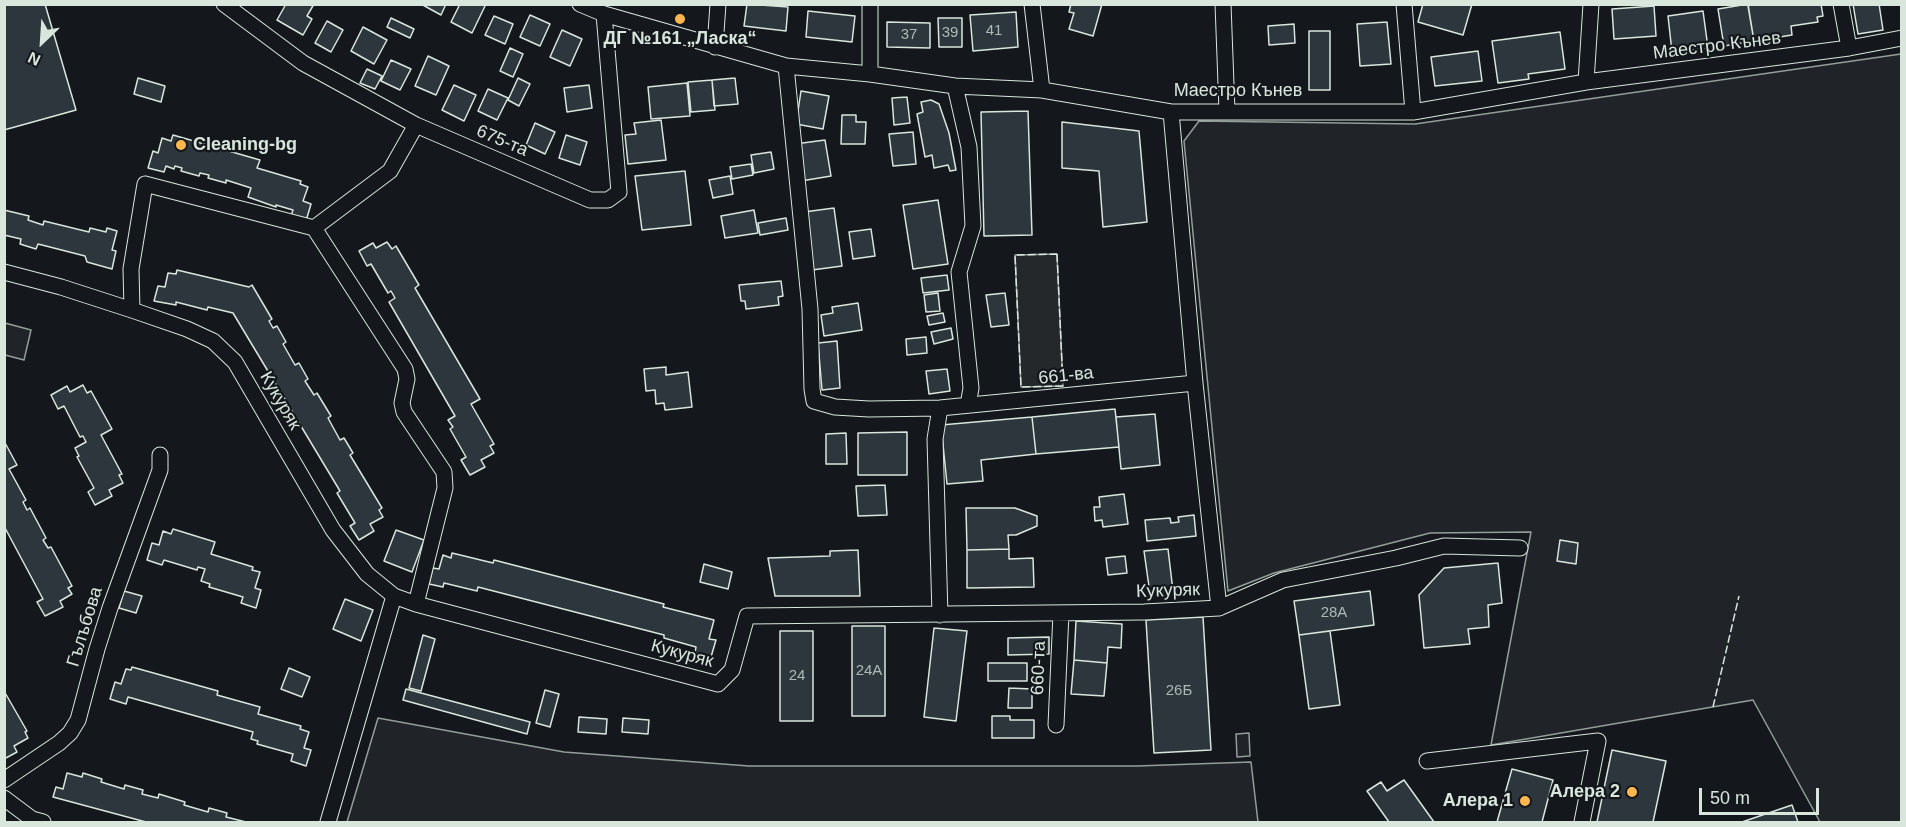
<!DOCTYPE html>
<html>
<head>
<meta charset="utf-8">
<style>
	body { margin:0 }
	#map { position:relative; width:1906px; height:827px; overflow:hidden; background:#14181c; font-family:Helvetica,sans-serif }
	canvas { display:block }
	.frame { position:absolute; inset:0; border:6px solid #d8e6dc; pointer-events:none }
	.north { position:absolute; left:12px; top:12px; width:60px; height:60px; -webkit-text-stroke:4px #14181c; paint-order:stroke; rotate:205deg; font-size:16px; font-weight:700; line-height:24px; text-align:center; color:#d8e6dc }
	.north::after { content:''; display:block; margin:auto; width:21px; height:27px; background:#d8e6dc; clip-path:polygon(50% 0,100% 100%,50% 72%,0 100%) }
	.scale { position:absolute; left:1699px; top:788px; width:120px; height:27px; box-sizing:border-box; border:3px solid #d8e6dc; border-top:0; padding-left:8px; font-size:18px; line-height:21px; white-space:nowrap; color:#d8e6dc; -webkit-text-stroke:4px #14181c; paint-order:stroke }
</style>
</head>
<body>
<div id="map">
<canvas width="1906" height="827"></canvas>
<div class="frame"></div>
<div class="north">N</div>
<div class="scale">50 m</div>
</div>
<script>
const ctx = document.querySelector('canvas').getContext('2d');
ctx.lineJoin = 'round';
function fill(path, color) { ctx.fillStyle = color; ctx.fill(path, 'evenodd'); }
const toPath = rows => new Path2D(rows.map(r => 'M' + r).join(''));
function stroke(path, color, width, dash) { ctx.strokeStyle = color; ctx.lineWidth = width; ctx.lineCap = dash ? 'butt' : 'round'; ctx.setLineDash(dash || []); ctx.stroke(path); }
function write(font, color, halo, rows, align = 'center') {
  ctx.font = font + ' Helvetica,sans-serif'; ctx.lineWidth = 4.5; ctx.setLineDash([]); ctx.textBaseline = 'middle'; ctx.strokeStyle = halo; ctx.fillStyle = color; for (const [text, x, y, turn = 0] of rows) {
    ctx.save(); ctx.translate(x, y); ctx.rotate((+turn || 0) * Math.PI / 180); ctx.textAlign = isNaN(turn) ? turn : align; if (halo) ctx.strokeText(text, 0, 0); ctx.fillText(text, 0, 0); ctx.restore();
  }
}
const green = toPath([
	[1901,54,1901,822,1820,822,1753,700,1491,745,1531,532,1430,533,1274,573,1228,591,1184,141,1199,121,1415,124,1901,54],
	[5,323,31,330,24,360,5,355,5,323],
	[378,718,564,752,749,766,1137,766,1251,762,1258,822,347,822,378,718],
	[1249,733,1250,756,1237,757,1236,734,1249,733]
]);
const parking = toPath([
	[1057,254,1063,386,1021,387,1015,255,1057,254]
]);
const building = toPath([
	[4,4,45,4,76,110,4,130,4,4],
	[286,4,314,4,307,16,312,19,303,35,277,20,286,4],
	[421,4,446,4,441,15,421,4],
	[460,4,486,4,472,33,451,22,460,4],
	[747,4,788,7,786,31,744,26,747,4],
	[1071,4,1102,4,1093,36,1069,29,1074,13,1069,12,1071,4],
	[1423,4,1472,4,1463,35,1418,22,1423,4],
	[1748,4,1754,41,1724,46,1718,9,1748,4],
	[1752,4,1821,4,1823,16,1817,17,1818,22,1791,26,1792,35,1754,41,1748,6,1752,4],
	[1853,4,1879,4,1883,30,1858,34,1853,4],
	[1654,6,1656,36,1614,39,1612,9,1654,6],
	[808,11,855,16,852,42,806,37,808,11],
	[1703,11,1708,48,1672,52,1668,16,1703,11],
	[1016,12,1018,47,973,51,970,15,1016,12],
	[530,15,550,24,540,46,520,37,530,15],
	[494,16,513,24,505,44,485,35,494,16],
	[391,18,414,29,410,38,387,27,391,18],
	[938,18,962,18,962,47,939,47,938,18],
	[327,21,343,30,331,52,315,43,327,21],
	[887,22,930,23,930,48,887,47,887,22],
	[1387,22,1391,64,1360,66,1357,24,1387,22],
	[1294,24,1295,43,1269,45,1268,26,1294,24],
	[363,27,387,40,374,64,351,51,363,27],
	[562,30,582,39,570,66,550,57,562,30],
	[1309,31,1330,31,1330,90,1309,90,1309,31],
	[1560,32,1565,69,1528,74,1529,79,1498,83,1492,41,1560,32],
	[510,48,523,54,513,77,500,71,510,48],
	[1478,51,1482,81,1435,86,1431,57,1478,51],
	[428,56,449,66,436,95,415,86,428,56],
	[391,60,411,69,400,90,381,81,391,60],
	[367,69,382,76,375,89,360,83,367,69],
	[138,78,165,86,161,102,134,94,138,78],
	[518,78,530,84,519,106,508,100,518,78],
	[735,78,738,104,714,106,712,80,735,78],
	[712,80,715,110,691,112,688,82,712,80],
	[687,83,690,116,651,119,648,87,687,83],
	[454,85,476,95,464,121,442,110,454,85],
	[589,85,592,108,567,112,564,88,589,85],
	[488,89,508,98,497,120,478,111,488,89],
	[801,91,829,96,823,129,796,124,801,91],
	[907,97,910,123,894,125,892,98,907,97],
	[931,100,939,104,949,133,956,170,950,171,948,165,934,168,932,155,925,157,917,114,923,112,921,102,931,100],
	[1028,111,1032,235,984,236,981,112,1028,111],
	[842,115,856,115,856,122,866,122,865,144,841,144,842,115],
	[661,120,666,160,628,164,625,135,636,134,634,123,661,120],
	[1062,122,1139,131,1147,222,1103,227,1099,171,1062,168,1062,122],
	[535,123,555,132,545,154,526,145,535,123],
	[913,132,916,164,893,166,889,134,913,132],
	[173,135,260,160,257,168,301,181,300,184,308,187,303,201,311,204,306,221,291,216,293,210,276,205,276,207,248,197,251,188,226,180,226,183,208,178,209,175,200,173,199,176,181,171,182,168,175,166,174,169,166,166,164,172,148,168,153,151,158,153,162,138,171,141,173,135],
	[566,135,587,142,580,165,559,158,566,135],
	[825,140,831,176,801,181,795,144,825,140],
	[771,152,774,169,754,173,751,155,771,152],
	[751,164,753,175,732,179,730,167,751,164],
	[685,171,691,225,642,230,635,176,685,171],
	[730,176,733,194,713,198,709,180,730,176],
	[938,200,948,264,913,269,903,205,938,200],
	[834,208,842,266,812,270,804,212,834,208],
	[4,210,29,216,28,220,43,225,44,221,89,232,90,228,106,232,107,228,117,231,112,250,116,251,112,269,87,262,85,256,42,245,38,244,36,249,20,244,21,239,4,235,4,210],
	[754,210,758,233,725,238,721,216,754,210],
	[786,218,788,230,760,235,758,223,786,218],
	[871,229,875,256,853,259,849,232,871,229],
	[387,242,392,249,396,246,419,285,415,288,480,399,471,404,494,444,490,446,494,453,481,460,485,467,470,475,461,460,466,457,450,429,453,427,448,420,455,416,389,302,395,298,391,291,388,293,371,264,367,266,359,251,373,243,376,248,387,242],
	[177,270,249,287,252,285,272,319,269,321,273,328,277,326,286,342,283,344,295,365,299,363,308,379,305,381,314,395,317,393,331,416,328,418,340,440,344,438,353,453,350,455,382,508,379,510,383,517,370,524,374,531,359,540,350,526,355,523,337,493,340,491,233,313,208,307,207,310,176,302,176,305,154,301,158,286,165,287,168,273,176,274,177,270],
	[947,275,949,290,923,293,921,278,947,275],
	[781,281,783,296,778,297,779,305,746,309,745,301,741,301,739,285,781,281],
	[938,293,940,311,926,312,924,295,938,293],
	[1005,293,1009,325,991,327,986,295,1005,293],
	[858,303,862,330,824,336,821,315,833,313,832,307,858,303],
	[943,313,945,322,929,325,927,316,943,313],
	[951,328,953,339,934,344,931,332,951,328],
	[926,337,927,353,907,355,906,339,926,337],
	[837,341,840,388,822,390,818,343,837,341],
	[666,367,666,375,688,372,692,407,665,410,664,403,656,404,655,390,646,391,644,369,666,367],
	[947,369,950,391,929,394,926,371,947,369],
	[83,385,87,393,91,391,112,429,101,435,122,474,119,475,123,483,109,490,112,496,95,505,88,492,94,488,77,457,79,456,75,448,86,442,83,436,80,437,64,406,58,409,51,395,67,386,70,392,83,385],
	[1115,409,1119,447,1036,454,1032,417,1115,409],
	[1155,414,1160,465,1121,469,1116,417,1155,414],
	[1032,417,1036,454,981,460,983,481,947,484,941,425,1032,417],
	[907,432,907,475,858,475,858,433,907,432],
	[846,433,847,464,826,464,826,434,846,433],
	[4,441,17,465,9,469,26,500,23,502,27,510,30,508,46,538,43,540,48,548,51,547,72,586,68,588,72,594,60,601,63,607,45,616,37,602,43,599,4,526,4,441],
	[885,485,887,515,858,516,856,486,885,485],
	[1124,494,1128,524,1103,527,1102,520,1095,521,1094,507,1100,507,1099,497,1124,494],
	[966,508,1015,508,1037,516,1037,526,1016,535,1008,535,1009,549,967,550,966,508],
	[1194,515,1196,536,1147,541,1145,520,1170,518,1171,523,1179,522,1178,517,1194,515],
	[173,529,215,542,211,554,253,567,252,570,260,572,255,588,261,590,256,608,241,603,243,597,209,587,210,584,201,581,205,569,198,567,197,570,164,560,162,565,147,560,152,543,159,545,163,531,171,534,173,529],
	[396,530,424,540,412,572,384,561,396,530],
	[1560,540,1578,543,1576,564,1557,561,1560,540],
	[1009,549,1009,559,1033,558,1034,587,967,588,967,550,1009,549],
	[1168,549,1173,591,1150,594,1144,551,1168,549],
	[858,550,860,596,775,596,768,558,830,556,830,551,858,550],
	[452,553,493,563,494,560,664,604,663,607,714,620,709,639,716,640,711,657,695,653,696,647,664,638,664,635,478,587,477,591,444,583,443,587,429,584,433,568,439,569,443,555,451,558,452,553],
	[1125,556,1127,573,1108,575,1106,558,1125,556],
	[1498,563,1502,603,1488,605,1489,627,1468,629,1470,644,1424,648,1419,595,1444,568,1498,563],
	[704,564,732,572,728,589,700,582,704,564],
	[124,591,142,596,136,613,119,608,124,591],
	[1370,591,1374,625,1299,635,1294,601,1370,591],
	[345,599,373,610,361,641,333,629,345,599],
	[1203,617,1211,750,1154,753,1146,620,1203,617],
	[1076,621,1122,624,1121,648,1108,647,1107,663,1074,660,1076,621],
	[852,626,885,626,885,716,852,716,852,626],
	[934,628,967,631,956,721,924,717,934,628],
	[780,631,813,631,813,721,780,721,780,631],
	[1330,631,1340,705,1309,709,1299,635,1330,631],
	[423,635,435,639,421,691,409,688,423,635],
	[1049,637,1049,654,1008,655,1008,638,1049,637],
	[1074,660,1107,663,1104,696,1071,694,1074,660],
	[988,663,1027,663,1027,681,988,681,988,663],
	[132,667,218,691,217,695,260,707,258,714,301,726,300,729,309,732,304,748,311,750,306,766,291,761,293,754,257,744,258,741,251,739,253,732,128,697,126,704,110,699,115,682,121,684,126,669,131,670,132,667],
	[289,668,310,677,302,697,281,689,289,668],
	[1009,688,1032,689,1032,708,1008,708,1009,688],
	[406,689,530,722,527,734,403,700,406,689],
	[545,690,559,694,550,727,536,723,545,690],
	[4,691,27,731,25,732,28,738,14,746,17,752,4,759,4,691],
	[992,716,1010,716,1010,720,1034,720,1034,738,992,738,992,716],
	[579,717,607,719,606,734,578,732,579,717],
	[623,718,649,720,648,734,622,732,623,718],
	[1612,750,1666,761,1653,822,1597,822,1612,750],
	[1512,769,1553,780,1542,822,1497,822,1512,769],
	[67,773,82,777,83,773,102,779,101,782,124,789,125,785,143,790,142,794,158,798,159,794,185,802,184,805,208,812,209,808,227,813,226,817,246,822,146,822,53,797,56,787,63,789,67,773],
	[1404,780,1434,822,1389,822,1367,791,1381,782,1387,791,1404,780],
	[1792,805,1798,822,1742,822,1792,805]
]);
const minor = toPath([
	[224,4,303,63,416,125,590,200,608,200,619,192,604,14],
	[580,4,604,14,786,66,870,74,955,86,1042,90,1171,112,1413,112,1586,82,1849,48,1902,38],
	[1032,4,1042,90],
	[1223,4,1227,111],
	[1404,4,1413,112],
	[1841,4,1849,48],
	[715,47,718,4],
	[786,66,810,309,812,389,814,401,835,407,869,409,940,408,1195,383],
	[870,74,870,4],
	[1586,82,1591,4],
	[955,86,969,147,973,226,959,272,971,388,968,405],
	[1171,112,1195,383,1219,608],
	[314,228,390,171,416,125],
	[4,272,61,287,132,310,187,329,213,341,235,362,333,530,367,574,394,596,416,604,718,684,732,670,747,616,1144,612,1219,608,1283,580,1396,558,1444,546,1520,548],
	[132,310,131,269,145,184,314,228,405,369,407,379,402,403,404,412,444,472,445,488,416,604],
	[940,408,935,439,940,615],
	[1056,725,1061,613],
	[1427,761,1598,741,1582,822],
	[4,780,59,743,70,733,78,720,97,649,110,608,160,470,160,455],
	[4,798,32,819,43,822],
	[328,822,394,596]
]);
const fence = toPath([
	[1057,254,1063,386,1021,387,1015,255,1057,254],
	[1713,707,1739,596]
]);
const markers = [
	[680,19,6,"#ffb74d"],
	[181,145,6,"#ffb74d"],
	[1632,792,6,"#ffb74d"],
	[1525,801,6,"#ffb74d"]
];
const numberNames = [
	["41",994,31],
	["39",950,33],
	["37",909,35],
	["28А",1334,613],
	["24A",869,671],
	["24",797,676],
	["26Б",1179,691]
];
const poiNames = [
	["ДГ №161 „Ласка“",680,39,"center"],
	["Cleaning-bg",193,145,"left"],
	["Алера 2",1620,792],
	["Алера 1",1513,801]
];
const streetNames = [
	["Маестро Кънев",1717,46,-7],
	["Маестро Кънев",1238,91],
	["675-та",502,141,23],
	["661-ва",1066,376,-6],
	["Кукуряк",280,401,60],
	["Кукуряк",1168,591,-2],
	["Гълъбова",85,627,-73],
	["Кукуряк",682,654,15],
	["660-та",1039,668,-88]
];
fill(green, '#202428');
stroke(green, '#939e99', 1.5);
fill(parking, '#24282b');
stroke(parking, '#939e99', 1.5);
fill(building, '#2c363c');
stroke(building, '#d8e6dc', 1.5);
stroke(minor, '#d8e6dc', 17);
stroke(minor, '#14181c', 15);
stroke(fence, '#d8e6dc', 1.5, [8, 3]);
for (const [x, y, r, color] of markers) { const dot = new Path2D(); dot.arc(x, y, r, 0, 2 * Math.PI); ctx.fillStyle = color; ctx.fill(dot); stroke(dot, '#14181c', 2); }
write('15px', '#adbab4', null, numberNames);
write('bold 18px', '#d8e6dc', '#14181c', poiNames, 'right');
write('18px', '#d8e6dc', '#14181c', streetNames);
</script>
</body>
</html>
